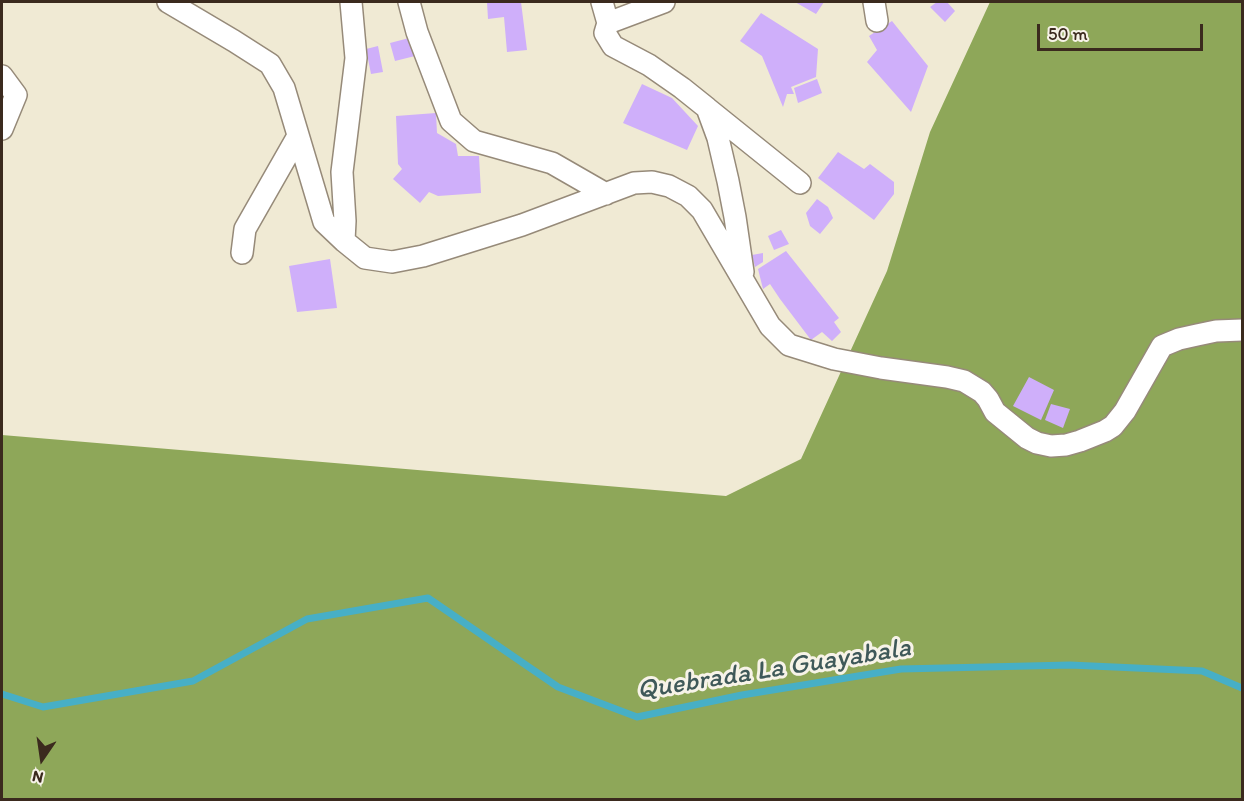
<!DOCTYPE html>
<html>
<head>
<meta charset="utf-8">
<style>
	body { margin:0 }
	#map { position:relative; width:1244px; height:801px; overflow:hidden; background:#f0ead4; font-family:Itim,sans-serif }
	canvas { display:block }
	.frame { position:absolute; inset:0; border:3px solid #3b2a1e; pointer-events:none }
	.north { position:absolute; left:12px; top:729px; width:60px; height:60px; -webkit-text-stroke:4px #f7f3e8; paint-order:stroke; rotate:193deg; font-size:16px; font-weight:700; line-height:24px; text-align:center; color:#3b2a1e }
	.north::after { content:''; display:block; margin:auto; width:21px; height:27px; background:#3b2a1e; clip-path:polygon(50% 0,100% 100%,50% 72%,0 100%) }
	.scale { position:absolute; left:1037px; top:24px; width:166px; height:27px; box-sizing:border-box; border:3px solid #3b2a1e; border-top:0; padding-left:8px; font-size:18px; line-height:21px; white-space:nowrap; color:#3b2a1e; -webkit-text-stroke:4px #f7f3e8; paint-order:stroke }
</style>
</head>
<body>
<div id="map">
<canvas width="1244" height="801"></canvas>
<div class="frame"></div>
<div class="north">N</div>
<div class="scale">50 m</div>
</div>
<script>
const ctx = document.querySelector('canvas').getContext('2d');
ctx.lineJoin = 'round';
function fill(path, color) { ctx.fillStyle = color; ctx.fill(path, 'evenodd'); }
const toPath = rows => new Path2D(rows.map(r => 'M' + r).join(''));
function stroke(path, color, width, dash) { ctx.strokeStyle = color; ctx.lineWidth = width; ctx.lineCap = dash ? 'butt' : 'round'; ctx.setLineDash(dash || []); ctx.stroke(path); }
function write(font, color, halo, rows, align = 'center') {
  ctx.font = font + ' Itim,sans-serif'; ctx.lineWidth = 6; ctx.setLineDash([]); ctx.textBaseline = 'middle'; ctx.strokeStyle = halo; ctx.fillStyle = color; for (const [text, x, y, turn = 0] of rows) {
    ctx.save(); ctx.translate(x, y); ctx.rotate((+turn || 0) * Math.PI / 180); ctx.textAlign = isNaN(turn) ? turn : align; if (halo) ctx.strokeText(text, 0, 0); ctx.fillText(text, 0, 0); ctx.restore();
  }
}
const forest = toPath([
	[990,2,1242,2,1242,799,2,799,2,435,726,496,801,459,887,271,930,132]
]);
const stream = toPath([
	[2,694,43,707,193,681,307,619,428,598,558,687,637,717,742,695,901,669,1070,665,1202,671,1242,688]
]);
const building = toPath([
	[487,2,521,2,527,50,507,52,504,17,488,19],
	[795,2,824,2,816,14],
	[937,2,947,2,955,11,945,22,930,7],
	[761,13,818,49,816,77,791,87,794,94,787,94,783,107,762,56,740,41],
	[892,21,928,66,911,112,867,62,877,50,869,36],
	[413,37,419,55,395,61,390,43],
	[378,46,383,72,371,74,366,49],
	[817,79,822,93,798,103,794,88],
	[642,84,672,98,698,126,687,150,623,123],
	[436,113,437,133,456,144,458,156,479,156,481,193,438,196,429,192,420,203,393,179,402,169,398,164,396,116],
	[838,152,864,169,870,164,894,182,894,194,874,220,818,178],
	[817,199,828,207,833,218,820,234,810,226,806,213],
	[781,230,789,244,774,250,768,236],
	[786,251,839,318,834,322,841,332,832,341,822,332,811,340,780,299,770,284,763,289,758,269],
	[763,253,763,262,755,267,752,255],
	[330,259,337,308,297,312,289,266],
	[1029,377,1054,390,1041,420,1013,406],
	[1051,404,1070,409,1063,428,1045,420]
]);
const minor = toPath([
	[168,2,234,41,270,64,284,88,324,222,344,241,365,258,392,262,423,256,522,225,634,183,652,182,669,186,688,196,702,210,770,326,789,345,834,359,881,368,947,377,964,381,982,392,988,399,995,412,1027,438,1037,443,1051,446,1066,445,1080,441,1105,431,1113,426,1125,411,1162,346,1179,339,1197,335,1216,331,1242,330],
	[409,2,417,32,451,121,474,141,552,163,606,194],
	[602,2,608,23],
	[664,2,608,23,605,33,613,46,649,65,682,88,707,108,718,138,728,181,735,217,743,272],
	[874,2,877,21],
	[2,76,16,95,2,129],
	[708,109,800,183],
	[344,241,345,221,342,172,356,58,351,2],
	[242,253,245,229,298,136]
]);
const waterNames = [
	["Quebrada La Guayabala",774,670,-9]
];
fill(forest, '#8ea759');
stroke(stream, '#47afc6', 7);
fill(building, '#cfaffa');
stroke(minor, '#968a79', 24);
stroke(minor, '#fff', 21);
write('italic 27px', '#3f5959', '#f7f3e8', waterNames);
</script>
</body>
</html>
